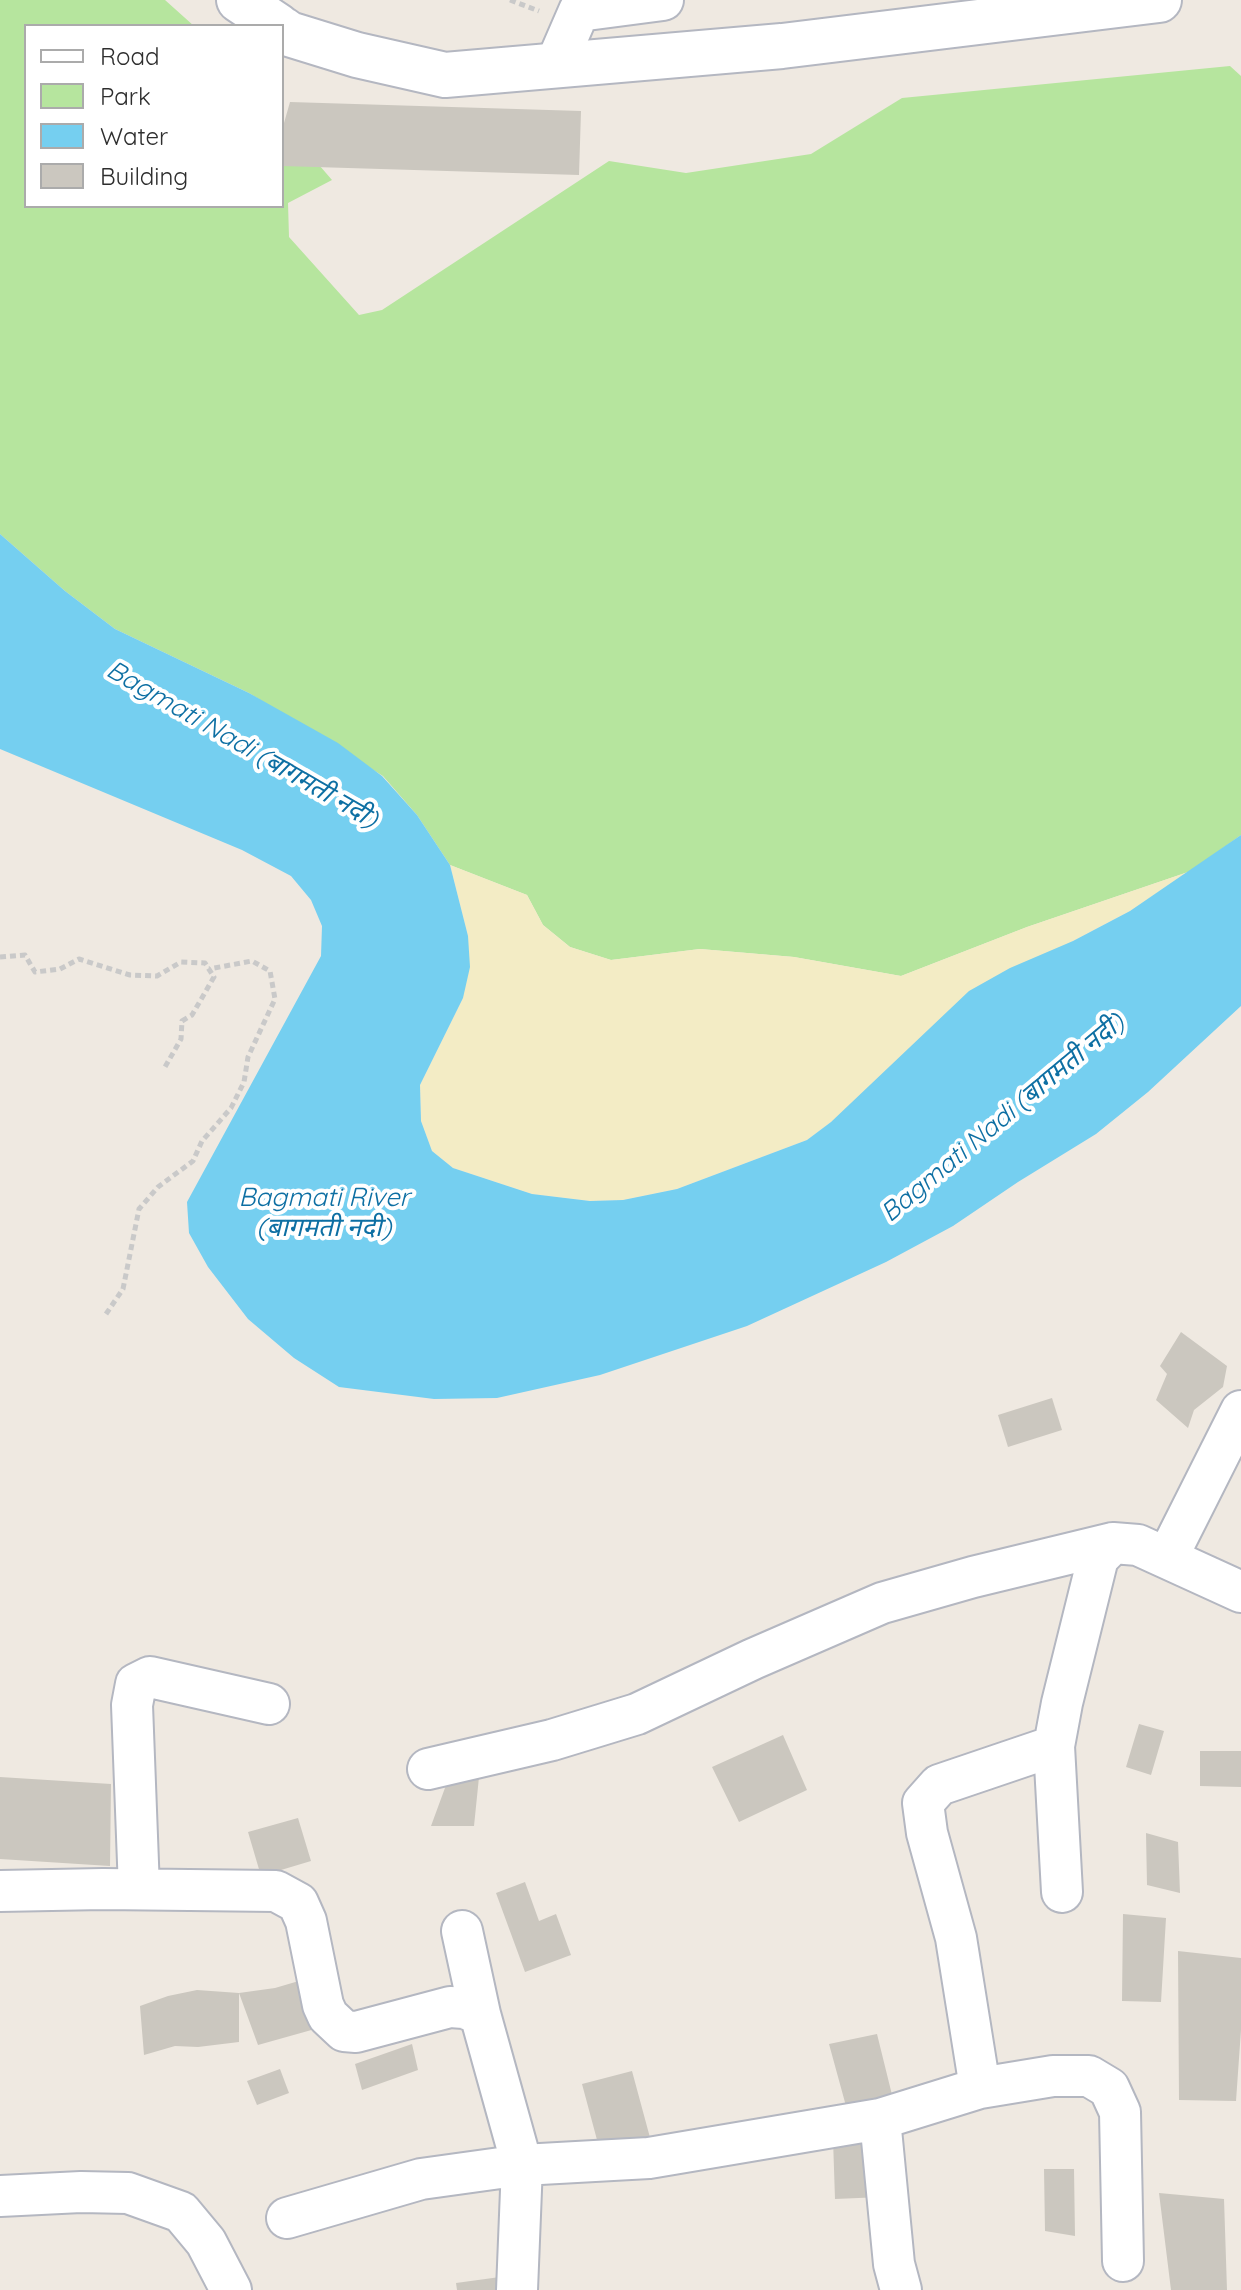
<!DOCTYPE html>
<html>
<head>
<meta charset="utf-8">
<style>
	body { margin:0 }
	#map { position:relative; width:1241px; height:2290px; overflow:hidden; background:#efe9e1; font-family:Quicksand,sans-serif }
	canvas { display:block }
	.legend { position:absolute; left:24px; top:24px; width:260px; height:184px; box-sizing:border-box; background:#fff; border:2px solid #ababab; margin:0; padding:10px 14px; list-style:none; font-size:24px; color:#2e2e2e }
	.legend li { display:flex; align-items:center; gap:16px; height:40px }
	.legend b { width:40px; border:2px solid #ababab }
</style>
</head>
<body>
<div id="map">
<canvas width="1241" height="2290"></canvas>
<ul class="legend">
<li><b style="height:10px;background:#fff"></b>Road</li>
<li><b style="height:22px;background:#b6e59e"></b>Park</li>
<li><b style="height:22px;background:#75cff0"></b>Water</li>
<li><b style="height:22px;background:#cbc7bf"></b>Building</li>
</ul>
</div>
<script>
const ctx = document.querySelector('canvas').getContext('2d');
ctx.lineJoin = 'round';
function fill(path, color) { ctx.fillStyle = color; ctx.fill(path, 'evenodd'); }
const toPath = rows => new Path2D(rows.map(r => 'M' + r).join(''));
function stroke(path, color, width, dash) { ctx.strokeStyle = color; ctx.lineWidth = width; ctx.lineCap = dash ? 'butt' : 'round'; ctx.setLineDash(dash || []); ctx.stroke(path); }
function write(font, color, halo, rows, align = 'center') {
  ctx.font = font + ' Quicksand,"Noto Sans Devanagari",sans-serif'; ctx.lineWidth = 8; ctx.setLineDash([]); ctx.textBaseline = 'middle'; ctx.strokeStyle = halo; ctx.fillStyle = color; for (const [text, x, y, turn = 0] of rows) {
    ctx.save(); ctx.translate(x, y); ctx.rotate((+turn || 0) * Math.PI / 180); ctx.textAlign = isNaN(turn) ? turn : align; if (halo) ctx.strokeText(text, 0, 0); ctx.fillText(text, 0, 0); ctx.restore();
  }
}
const green = toPath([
	[0,0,165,0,194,26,26,26,26,206,282,206,282,122,332,180,288,203,289,237,359,315,382,310,609,161,686,173,811,154,902,98,1230,66,1241,76,1241,835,1191,871,1027,927,901,976,794,957,700,949,611,960,570,947,543,925,527,895,450,865,417,815,383,776,249,693,115,629,65,591,0,534]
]);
const sand = toPath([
	[450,865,527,895,543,925,570,947,611,960,700,949,794,957,901,976,1027,927,1191,871,1130,911,1073,941,807,1140,677,1189,623,1200,590,1201,532,1194,453,1168,432,1151,421,1121,420,1085,463,998,468,936]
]);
const water = toPath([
	[0,534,65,591,115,629,249,693,338,743,382,776,417,815,450,865,468,936,470,967,463,998,420,1085,421,1121,432,1151,453,1168,532,1194,590,1201,623,1200,677,1189,807,1140,831,1122,969,991,1010,968,1073,941,1130,911,1241,835,1241,1006,1148,1092,1096,1134,1018,1182,953,1226,886,1262,747,1326,600,1375,497,1398,434,1399,339,1387,294,1358,248,1319,208,1267,189,1233,187,1202,321,956,322,926,311,900,291,876,242,850,0,749]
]);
const building = toPath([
	[290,102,581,111,579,175,282,166,282,130],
	[1181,1332,1227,1366,1223,1387,1194,1410,1188,1428,1156,1400,1167,1374,1160,1366],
	[1052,1398,1062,1430,1008,1447,998,1415],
	[1139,1724,1164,1731,1151,1775,1126,1767],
	[783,1735,807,1790,739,1822,712,1767],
	[1200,1751,1241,1751,1241,1787,1200,1786],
	[0,1777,111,1784,110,1866,0,1859],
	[449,1777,479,1777,474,1826,431,1826],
	[298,1818,311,1861,261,1876,248,1832],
	[1146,1833,1178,1842,1180,1893,1147,1885],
	[525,1882,539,1921,556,1914,571,1955,525,1972,496,1893],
	[1123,1914,1166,1918,1161,2002,1122,2001],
	[1178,1951,1241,1958,1241,2030,1236,2101,1179,2100],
	[309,1978,315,2029,258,2045,239,1993,275,1988],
	[197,1990,239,1993,239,2042,198,2047,175,2046,144,2055,140,2006,168,1996],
	[877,2034,895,2107,849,2117,829,2044],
	[412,2044,418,2070,362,2090,355,2064],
	[280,2069,289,2093,257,2105,247,2081],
	[632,2071,652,2145,600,2151,582,2084],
	[833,2139,877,2141,882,2197,835,2199],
	[1044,2169,1074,2169,1075,2236,1045,2231],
	[1159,2193,1224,2199,1227,2290,1171,2290],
	[500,2277,502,2290,457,2290,456,2283]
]);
const path = toPath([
	[510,0,539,11],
	[0,957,25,955,35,972,60,969,79,959,130,975,157,976,181,962,205,963,214,977,192,1015,182,1021,181,1039,165,1067],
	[106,1314,123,1289,139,1209,158,1187,193,1161,202,1141,231,1108,244,1082,248,1057,275,999,270,971,252,961,209,969]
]);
const street = toPath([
	[556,64,579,11,663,0],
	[1167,1558,1241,1411],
	[1054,1746,1062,1892],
	[428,1769,552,1740,637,1714,753,1659,882,1603,973,1577,1113,1543],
	[139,1889,132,1705,136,1684,150,1677,269,1704],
	[0,1891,103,1889,276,1891,298,1903,306,1921,323,2005,328,2016,344,2031,356,2032,450,2007,464,2008,480,2014,522,2165,517,2290],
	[462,1931,480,2014],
	[980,2088,956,1938,927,1833,923,1803,939,1785,1054,1746,1062,1703,1098,1558,1113,1543,1138,1545,1241,1592],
	[880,2119,894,2264,901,2290],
	[0,2196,81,2192,128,2193,181,2212,206,2242,231,2290],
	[287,2218,421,2179,522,2165,649,2158,880,2119,980,2088,1053,2076,1089,2076,1109,2088,1120,2112,1123,2261]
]);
const secondary = toPath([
	[239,0,278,26],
	[282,29,289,34,357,55,445,75,782,46,1159,0]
]);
const waterNames = [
	["Bagmati Nadi (बागमती नदी)",242,745,30],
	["Bagmati Nadi (बागमती नदी)",1003,1118,-40],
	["Bagmati River",324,1198],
	["(बागमती नदी)",324,1228]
];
fill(green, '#b6e59e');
fill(sand, '#f3ecc5');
fill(water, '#75cff0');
fill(building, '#cbc7bf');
stroke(street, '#b4b7c1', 44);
stroke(secondary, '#b4b7c1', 48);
stroke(path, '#c9c9c9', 5, [6, 4]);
stroke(street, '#fff', 40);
stroke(secondary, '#fff', 44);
write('italic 26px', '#0d6fa3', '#fff', waterNames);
</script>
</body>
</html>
